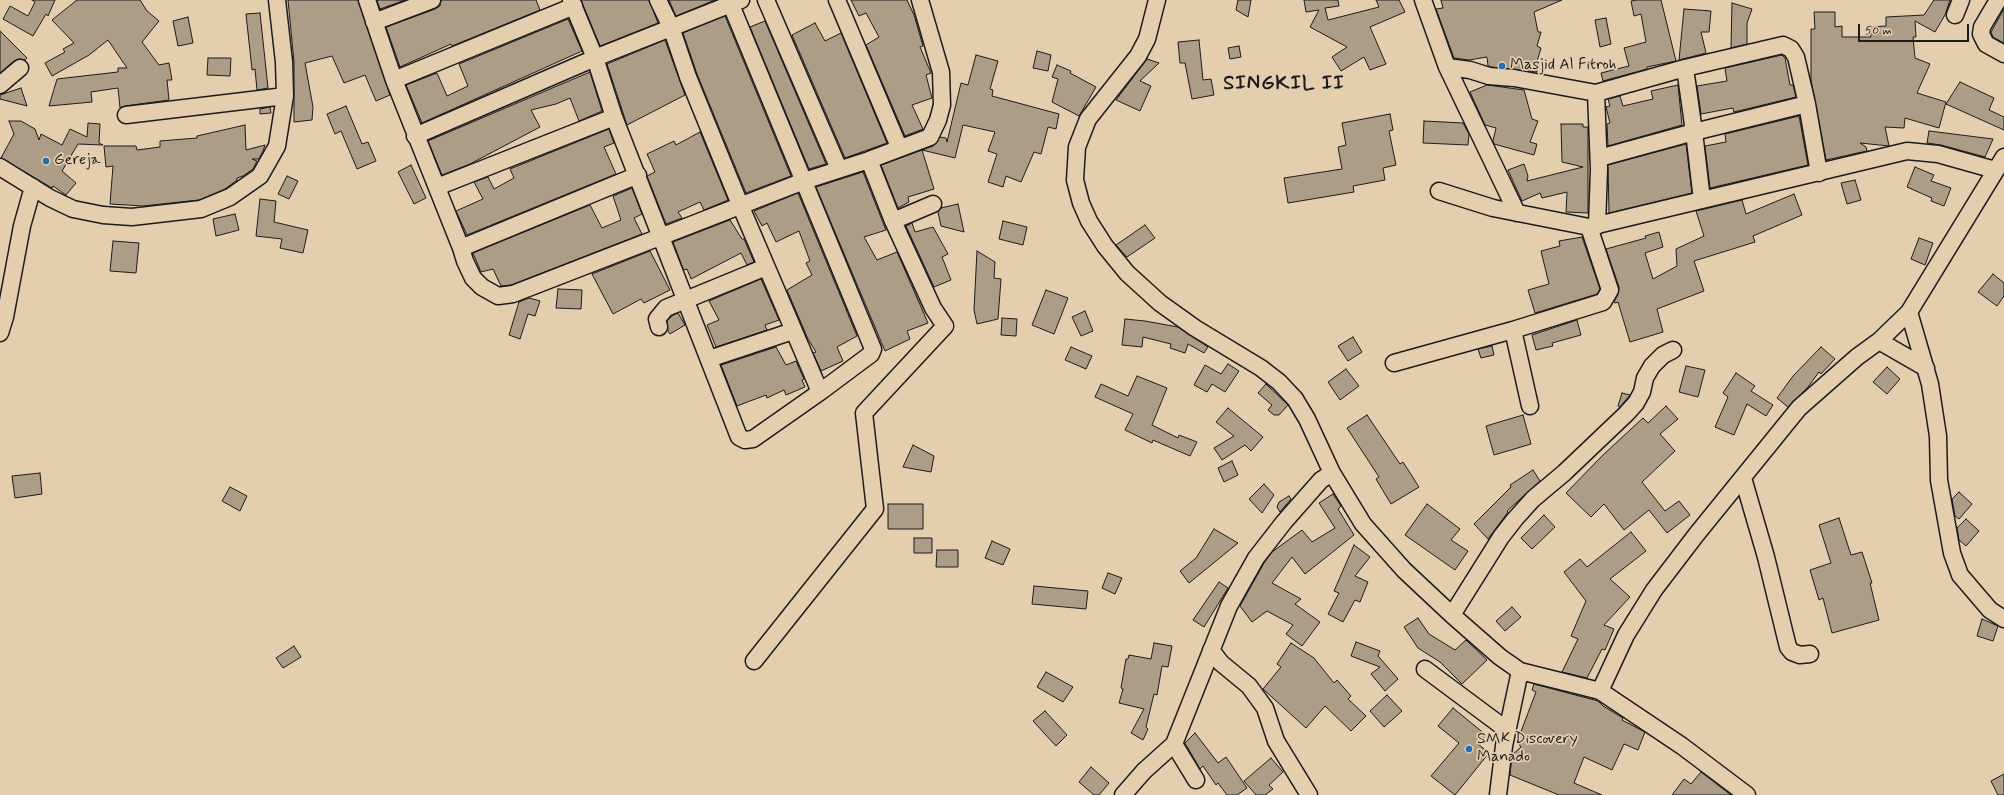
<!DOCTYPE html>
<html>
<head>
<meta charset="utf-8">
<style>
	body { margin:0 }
	#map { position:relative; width:2004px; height:795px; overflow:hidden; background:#e5ceae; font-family:Mynerve,sans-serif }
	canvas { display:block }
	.scale { position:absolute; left:1858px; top:24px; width:111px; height:18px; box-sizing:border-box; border:2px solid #1c1c1c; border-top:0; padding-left:5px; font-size:12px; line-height:14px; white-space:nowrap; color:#1c1c1c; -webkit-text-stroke:3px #e5ceae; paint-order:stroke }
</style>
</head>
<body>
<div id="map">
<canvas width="2004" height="795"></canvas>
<div class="scale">50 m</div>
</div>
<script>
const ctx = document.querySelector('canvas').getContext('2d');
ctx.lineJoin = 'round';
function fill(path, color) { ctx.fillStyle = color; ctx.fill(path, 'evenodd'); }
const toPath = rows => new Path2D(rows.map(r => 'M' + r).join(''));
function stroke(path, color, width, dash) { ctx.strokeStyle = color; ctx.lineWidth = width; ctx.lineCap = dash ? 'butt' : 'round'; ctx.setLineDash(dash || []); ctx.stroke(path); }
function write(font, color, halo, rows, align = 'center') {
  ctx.font = font + ' Mynerve,sans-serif'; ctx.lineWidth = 3.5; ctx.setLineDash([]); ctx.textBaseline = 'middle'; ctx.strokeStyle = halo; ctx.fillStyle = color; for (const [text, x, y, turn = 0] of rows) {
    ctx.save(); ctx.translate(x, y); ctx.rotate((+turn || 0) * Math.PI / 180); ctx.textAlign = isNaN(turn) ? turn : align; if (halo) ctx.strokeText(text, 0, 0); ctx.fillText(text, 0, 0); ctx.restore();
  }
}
const building = toPath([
	[32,0,55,0,48,16,46,14,33,36,3,19,10,6,28,16,35,2,32,0],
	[77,0,140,0,147,11,159,21,142,42,159,65,169,63,172,80,167,80,169,100,125,106,120,108,118,88,91,92,92,102,49,106,57,79,118,72,118,68,127,68,108,40,89,55,52,76,45,63,65,52,63,49,74,43,52,20,77,0],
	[288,0,358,0,390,95,376,101,365,75,344,83,332,56,305,63,313,107,312,120,294,122,294,62,288,0],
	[379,0,405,0,380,9,377,1,379,0],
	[441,0,536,0,540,10,452,46,451,44,400,67,386,27,435,9,440,6,441,0],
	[581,0,649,0,658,23,600,46,581,0],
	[669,0,715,0,676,16,669,0],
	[851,0,907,0,914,15,923,46,920,47,931,73,926,75,932,98,912,105,923,129,905,136,866,45,879,37,866,13,859,16,851,0],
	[1238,0,1251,0,1248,17,1236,10,1238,0],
	[1304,0,1338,0,1339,6,1325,8,1328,20,1379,7,1376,0,1399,0,1405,12,1370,27,1386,64,1370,70,1364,57,1341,71,1332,57,1347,47,1310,27,1319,10,1306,12,1304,0],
	[1441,0,1562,0,1534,12,1538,32,1541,32,1537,46,1541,48,1536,65,1537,72,1491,67,1488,66,1487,57,1469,60,1454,58,1436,9,1443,8,1441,0],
	[1637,0,1661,0,1676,61,1647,67,1647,69,1603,81,1601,73,1629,66,1624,48,1646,42,1641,14,1634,16,1631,1,1637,0],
	[1934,0,1950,0,1945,15,1935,32,1915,21,1916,37,1913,37,1915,58,1930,64,1917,93,1946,102,1939,128,1905,118,1904,128,1885,127,1889,146,1860,143,1866,147,1867,151,1826,160,1811,80,1811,29,1815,29,1814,12,1835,12,1835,27,1842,26,1842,37,1871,37,1870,27,1886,26,1886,17,1924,15,1934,0],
	[1732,3,1752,9,1747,23,1747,44,1731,48,1732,3],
	[1684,9,1711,11,1709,32,1701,32,1706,53,1679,60,1684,9],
	[2004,9,2004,43,1993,37,1991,32,2004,9],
	[260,13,268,88,257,90,255,69,252,70,246,14,260,13],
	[725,16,791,176,746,193,697,74,683,33,725,16],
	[188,17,193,43,178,46,173,21,188,17],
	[1606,18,1611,44,1600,47,1595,20,1606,18],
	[568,19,582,51,422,123,406,85,437,73,447,96,468,86,459,64,568,19],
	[765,21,826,164,809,169,750,27,765,21],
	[815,23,825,41,841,33,887,143,845,158,792,35,815,23],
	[0,31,27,58,25,60,19,59,14,61,0,73,0,31],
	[665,40,685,95,627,125,607,64,665,40],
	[1199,40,1203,80,1211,79,1214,95,1192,99,1185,63,1180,63,1178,42,1199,40],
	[1239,46,1241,57,1230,59,1228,48,1239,46],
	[1037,51,1051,55,1048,71,1033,68,1037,51],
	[976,55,998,61,990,89,993,90,992,96,1059,114,1056,129,1048,127,1041,154,1034,152,1021,182,1006,176,1003,187,988,182,997,154,988,151,995,132,963,125,955,158,922,150,934,189,908,197,909,202,898,208,881,165,933,146,940,137,946,138,947,142,961,83,968,85,976,55],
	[1782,55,1785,58,1790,85,1793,85,1796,97,1734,112,1733,108,1701,114,1697,86,1727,81,1725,68,1782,55],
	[208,58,231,58,230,76,207,75,208,58],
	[1147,59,1159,63,1140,81,1151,86,1140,111,1116,100,1147,59],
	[1057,65,1071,71,1070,73,1096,87,1079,116,1052,102,1058,79,1052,77,1057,65],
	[590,72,602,111,579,121,570,98,556,104,531,110,540,127,470,164,442,175,428,141,590,72],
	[1960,82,1994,98,1989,110,2004,117,2004,130,1946,104,1960,82],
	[1487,85,1524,90,1532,119,1538,121,1530,142,1537,144,1534,155,1494,144,1493,141,1496,128,1485,125,1470,92,1487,85],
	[1678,85,1682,125,1608,146,1607,124,1610,123,1606,107,1610,106,1608,99,1620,96,1623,106,1653,99,1651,91,1678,85],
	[21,88,27,106,0,99,0,95,21,88],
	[346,106,362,144,368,142,376,161,357,169,341,131,335,134,327,114,346,106],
	[270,107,271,113,260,114,260,109,270,107],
	[1390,114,1393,130,1389,131,1396,165,1383,168,1385,180,1353,186,1354,192,1288,203,1284,178,1342,169,1338,147,1346,145,1342,123,1390,114],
	[1799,116,1808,165,1710,188,1705,146,1726,142,1725,134,1799,116],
	[9,121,21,121,35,129,39,140,41,134,62,145,70,129,87,137,88,123,100,124,99,143,103,145,78,144,62,171,76,183,66,195,53,186,52,188,1,158,14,134,9,121],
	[1424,121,1463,123,1469,134,1468,145,1423,143,1424,121],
	[1561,124,1583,124,1583,127,1588,127,1588,213,1566,212,1567,192,1542,198,1540,193,1522,201,1508,170,1524,164,1528,176,1527,181,1583,167,1562,162,1561,124],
	[245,125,246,150,265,145,263,151,259,159,252,159,257,161,253,169,243,176,237,178,237,180,225,189,199,200,143,206,110,204,113,166,106,167,104,146,136,146,137,150,160,147,160,141,197,138,197,136,245,125],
	[609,129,614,143,604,147,616,174,467,235,456,211,483,199,474,182,488,177,494,189,514,178,510,169,609,129],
	[1929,131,1993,139,1985,157,1941,145,1927,143,1929,131],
	[700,132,728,200,704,210,700,202,678,212,682,218,666,224,647,176,655,172,647,154,674,141,676,145,700,132],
	[1686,144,1692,193,1609,213,1608,165,1686,144],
	[411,165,426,198,414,204,398,172,411,165],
	[1915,167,1934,175,1931,181,1951,188,1944,206,1931,201,1932,198,1907,187,1915,167],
	[863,172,886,230,864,237,877,260,897,252,928,323,907,331,910,339,885,351,816,187,863,172],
	[287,176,298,181,289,199,278,194,287,176],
	[1855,180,1861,200,1847,204,1841,183,1855,180],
	[632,188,642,214,634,218,642,234,511,285,501,286,493,269,481,272,473,253,590,205,602,228,621,220,613,196,632,188],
	[798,193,857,336,837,347,843,361,821,371,813,353,816,352,808,339,787,290,812,275,806,263,810,261,799,231,776,242,767,223,762,226,754,211,798,193],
	[1794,194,1802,215,1753,236,1755,242,1694,261,1704,291,1657,309,1663,332,1630,342,1618,302,1615,303,1614,302,1618,294,1619,287,1606,249,1646,238,1645,236,1659,232,1663,247,1645,253,1653,279,1677,266,1676,249,1704,236,1696,211,1742,200,1746,214,1794,194],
	[260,199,276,201,274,222,308,230,303,253,280,248,282,239,256,236,260,199],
	[958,204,964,232,941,226,938,212,941,208,958,204],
	[235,214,239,230,216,236,213,219,235,214],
	[730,220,742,239,744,239,754,262,747,265,741,253,691,279,687,269,684,270,682,266,673,242,730,220],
	[1003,221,1027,227,1023,245,999,239,1003,221],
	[912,223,915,232,933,227,948,254,942,257,951,280,934,287,906,226,912,223],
	[1145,225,1155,238,1127,257,1116,245,1145,225],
	[1582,237,1600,289,1597,294,1535,313,1528,290,1549,284,1541,251,1560,246,1559,241,1582,237],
	[1919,238,1933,243,1925,265,1911,259,1919,238],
	[113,241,139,243,136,273,110,271,113,241],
	[650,251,670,290,644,303,641,299,613,314,592,274,650,251],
	[977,251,995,262,994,278,1001,279,998,319,977,324,974,310,977,251],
	[1993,274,2004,283,2004,296,1997,306,1978,292,1993,274],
	[761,279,779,320,765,325,767,330,716,347,707,325,719,320,709,301,761,279],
	[558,289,582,290,581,309,556,308,558,289],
	[1046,290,1068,298,1054,334,1032,325,1046,290],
	[529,298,540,301,535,316,528,314,520,339,509,335,519,302,529,298],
	[1085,311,1093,331,1081,336,1072,317,1085,311],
	[678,313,685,325,670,334,668,331,667,321,672,316,678,313],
	[1002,318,1017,319,1016,336,1001,335,1002,318],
	[1125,319,1145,321,1178,327,1208,347,1204,353,1188,344,1185,353,1170,348,1171,344,1143,337,1142,347,1122,345,1125,319],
	[1577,320,1581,335,1552,343,1553,346,1536,350,1532,335,1577,320],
	[1353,337,1362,352,1348,361,1338,346,1353,337],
	[1492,346,1494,355,1481,358,1478,349,1492,346],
	[776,347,786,365,796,361,804,379,802,380,805,387,786,395,784,390,767,398,766,395,737,406,721,365,776,347],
	[1071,347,1092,356,1086,369,1065,360,1071,347],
	[1821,347,1835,359,1821,374,1819,372,1808,387,1788,407,1777,398,1793,376,1821,347],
	[1228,364,1239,371,1225,392,1212,384,1207,392,1194,385,1205,365,1221,374,1228,364],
	[1686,366,1705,370,1698,397,1679,392,1686,366],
	[1887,367,1900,379,1887,394,1873,382,1887,367],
	[1346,369,1359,386,1340,400,1328,382,1346,369],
	[1736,373,1755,386,1751,391,1773,405,1766,416,1747,404,1734,435,1715,427,1728,397,1723,393,1736,373],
	[1137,376,1167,388,1152,425,1178,438,1179,435,1197,442,1190,456,1153,440,1152,443,1125,430,1133,414,1095,397,1101,384,1128,396,1137,376],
	[1266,384,1288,405,1279,415,1274,415,1268,410,1272,405,1258,393,1266,384],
	[1622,393,1630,395,1620,407,1618,406,1622,393],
	[1666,406,1678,419,1660,434,1675,451,1642,482,1665,511,1679,501,1690,515,1667,533,1649,510,1624,530,1604,504,1591,517,1566,493,1603,455,1643,418,1648,423,1666,406],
	[1228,408,1263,437,1251,451,1245,445,1222,460,1214,448,1234,436,1216,422,1228,408],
	[1367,415,1400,464,1403,462,1419,487,1391,504,1376,479,1379,477,1347,428,1367,415],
	[1523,415,1531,444,1494,455,1486,426,1523,415],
	[913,445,934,456,931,472,903,467,913,445],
	[1232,461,1238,475,1224,482,1218,468,1232,461],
	[1533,470,1540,481,1507,511,1508,512,1488,539,1474,524,1511,487,1510,485,1533,470],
	[40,473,42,494,15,498,12,476,40,473],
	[1264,484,1274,495,1262,513,1249,499,1264,484],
	[230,487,247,496,240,511,222,501,230,487],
	[1959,492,1972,504,1959,519,1955,516,1952,499,1959,492],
	[1333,494,1341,506,1338,509,1354,535,1305,574,1292,557,1272,583,1301,599,1295,604,1320,622,1302,646,1286,634,1293,625,1267,611,1252,622,1240,606,1264,563,1272,552,1302,530,1312,542,1335,528,1319,503,1333,494],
	[1289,496,1291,499,1280,512,1277,507,1279,502,1289,496],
	[888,504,923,504,923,529,888,529,888,504],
	[1427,504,1460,529,1451,540,1468,551,1455,570,1405,535,1427,504],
	[1544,515,1555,527,1532,549,1521,538,1544,515],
	[1839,518,1851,555,1862,552,1872,583,1870,583,1879,620,1832,633,1823,598,1819,600,1810,570,1831,563,1819,525,1839,518],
	[1966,519,1979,531,1966,546,1959,540,1957,528,1966,519],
	[1214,529,1238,543,1189,583,1180,571,1196,558,1214,529],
	[1631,532,1646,551,1610,579,1630,597,1604,625,1614,629,1605,650,1602,649,1587,678,1562,672,1578,639,1571,636,1586,601,1564,572,1580,559,1587,567,1631,532],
	[914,538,932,538,932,553,914,553,914,538],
	[992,541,1010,549,1003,565,985,558,992,541],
	[1354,545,1370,557,1355,576,1368,582,1360,602,1355,600,1343,622,1328,614,1339,593,1334,591,1354,545],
	[937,550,958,550,958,567,936,567,937,550],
	[1108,573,1122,578,1115,594,1102,588,1108,573],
	[1219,582,1228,588,1204,627,1193,620,1219,582],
	[1034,586,1088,591,1086,609,1032,604,1034,586],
	[1512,607,1521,617,1505,631,1496,621,1512,607],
	[1418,618,1429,634,1455,650,1466,640,1487,660,1462,684,1440,662,1418,648,1404,627,1418,618],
	[1982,619,1998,626,1993,641,1977,636,1982,619],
	[1356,642,1380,651,1378,656,1398,679,1385,691,1371,674,1380,667,1351,656,1356,642],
	[1154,643,1172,646,1168,667,1162,666,1157,695,1154,694,1146,727,1148,729,1143,740,1131,733,1144,709,1119,703,1123,689,1121,688,1126,659,1128,659,1129,655,1151,659,1154,643],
	[1291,643,1314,658,1334,683,1337,680,1351,696,1348,699,1366,716,1351,731,1325,706,1306,728,1263,689,1281,667,1277,664,1291,643],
	[294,646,301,657,283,668,276,658,294,646],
	[1046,672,1073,687,1063,702,1037,687,1046,672],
	[1534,684,1598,701,1603,706,1623,718,1622,720,1645,732,1638,750,1624,744,1612,770,1584,757,1574,783,1602,795,1559,795,1510,775,1512,755,1521,747,1517,742,1536,692,1532,690,1534,684],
	[1387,695,1402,711,1384,727,1370,711,1387,695],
	[1453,708,1486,735,1478,744,1489,753,1455,795,1431,776,1459,743,1438,726,1453,708],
	[1045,711,1067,735,1056,746,1033,721,1045,711],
	[1195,733,1218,763,1226,757,1247,788,1237,795,1227,795,1218,783,1216,785,1203,766,1200,769,1185,743,1195,733],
	[1271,758,1283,772,1269,785,1273,789,1265,795,1256,795,1244,781,1271,758],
	[1091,767,1109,783,1099,795,1094,795,1079,782,1091,767],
	[1701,772,1731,795,1672,795,1684,779,1691,784,1701,772],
	[2004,774,2004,795,1998,795,1991,781,2004,774]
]);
const minor = toPath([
	[367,0,394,80,461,248,465,261,473,278,482,287,498,296,513,294,804,181,869,160,930,137,938,120,942,105,941,72,920,0],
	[571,0,595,58,614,117,739,437,745,440,753,439,820,392,871,354,873,349,729,0],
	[658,0,671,27,688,77,741,207,820,392],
	[766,0,839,169],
	[837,0,899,147],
	[1157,0,1147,39,1138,56,1088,119,1077,147,1075,180,1081,203,1089,221,1105,246,1127,273,1160,303,1195,328,1261,368,1279,382,1295,399,1307,419,1332,473,1363,524,1404,570,1452,615,1500,657,1520,671,1600,691,1626,635,1654,590,1696,535,1799,408,1857,357,1879,341,1909,312,2004,157],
	[1423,0,1447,67,1517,213],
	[1998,0,1982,27,1981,34,1986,44,2004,54],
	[1955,15,1961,0],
	[374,22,432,0],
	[1447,67,1470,70,1489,76,1514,78,1596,93,1685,68,1694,132,1807,104],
	[1685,68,1783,45,1791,49,1796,57,1807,104,1819,173],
	[394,80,574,6],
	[0,85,20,68],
	[1596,93,1599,169,1597,226],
	[126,115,285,96],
	[415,136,595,58,741,0],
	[1599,158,1694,132,1702,200],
	[869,160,893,221,933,204],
	[0,167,50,198,73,209,103,215,132,217,201,209,230,197,260,176,277,146,285,96,284,62,277,0],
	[437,187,614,117],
	[1439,191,1493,208,1589,227,1907,151,1938,154,1995,170],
	[461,248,638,175],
	[1909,312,1930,384,1938,436,1939,480,1952,553,1960,575,1990,610,2004,619],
	[659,327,657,319,666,308,766,267],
	[0,333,5,317,22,226,33,187],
	[1879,341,1926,368],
	[709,359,793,331],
	[1394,363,1513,330],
	[1530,406,1513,330,1603,302,1610,290,1589,227],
	[1743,478,1766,557,1788,647,1792,652,1800,655,1810,654],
	[1452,615,1501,537,1515,519,1533,499,1564,473,1626,414,1636,403,1642,392,1645,378,1652,366,1663,355,1673,350],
	[1211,650,1221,663,1249,686,1265,708,1276,741,1309,795],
	[754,661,875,509,864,413,945,326,933,308,893,221],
	[1425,669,1507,730],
	[1600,691,1682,746,1747,795],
	[1196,780,1174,744,1229,606,1256,558,1284,522,1321,480,1332,473],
	[1123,795,1144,771,1174,744],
	[1498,795,1504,746,1520,671]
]);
const markers = [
	[1502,66,4,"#1f6fb2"],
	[46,161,4,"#1f6fb2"],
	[1469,749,4,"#1f6fb2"]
];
const poiNames = [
	["Masjid Al Fitroh",1510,66],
	["Gereja",54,161],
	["SMK Discovery",1477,740],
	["Manado",1477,758]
];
const districtNames = [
	["SINGKIL II",1284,85]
];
fill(building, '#ad9c86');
stroke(building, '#1c1c1c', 1);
stroke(minor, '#1c1c1c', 19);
stroke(minor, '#e5ceae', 16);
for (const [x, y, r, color] of markers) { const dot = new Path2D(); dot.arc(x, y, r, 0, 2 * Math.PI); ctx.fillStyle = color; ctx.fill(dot); stroke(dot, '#e5ceae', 1.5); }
write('16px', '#1c1c1c', '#e5ceae', poiNames, 'left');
ctx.letterSpacing = '1px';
write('bold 20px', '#1c1c1c', '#e5ceae', districtNames);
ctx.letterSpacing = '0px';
</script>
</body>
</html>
